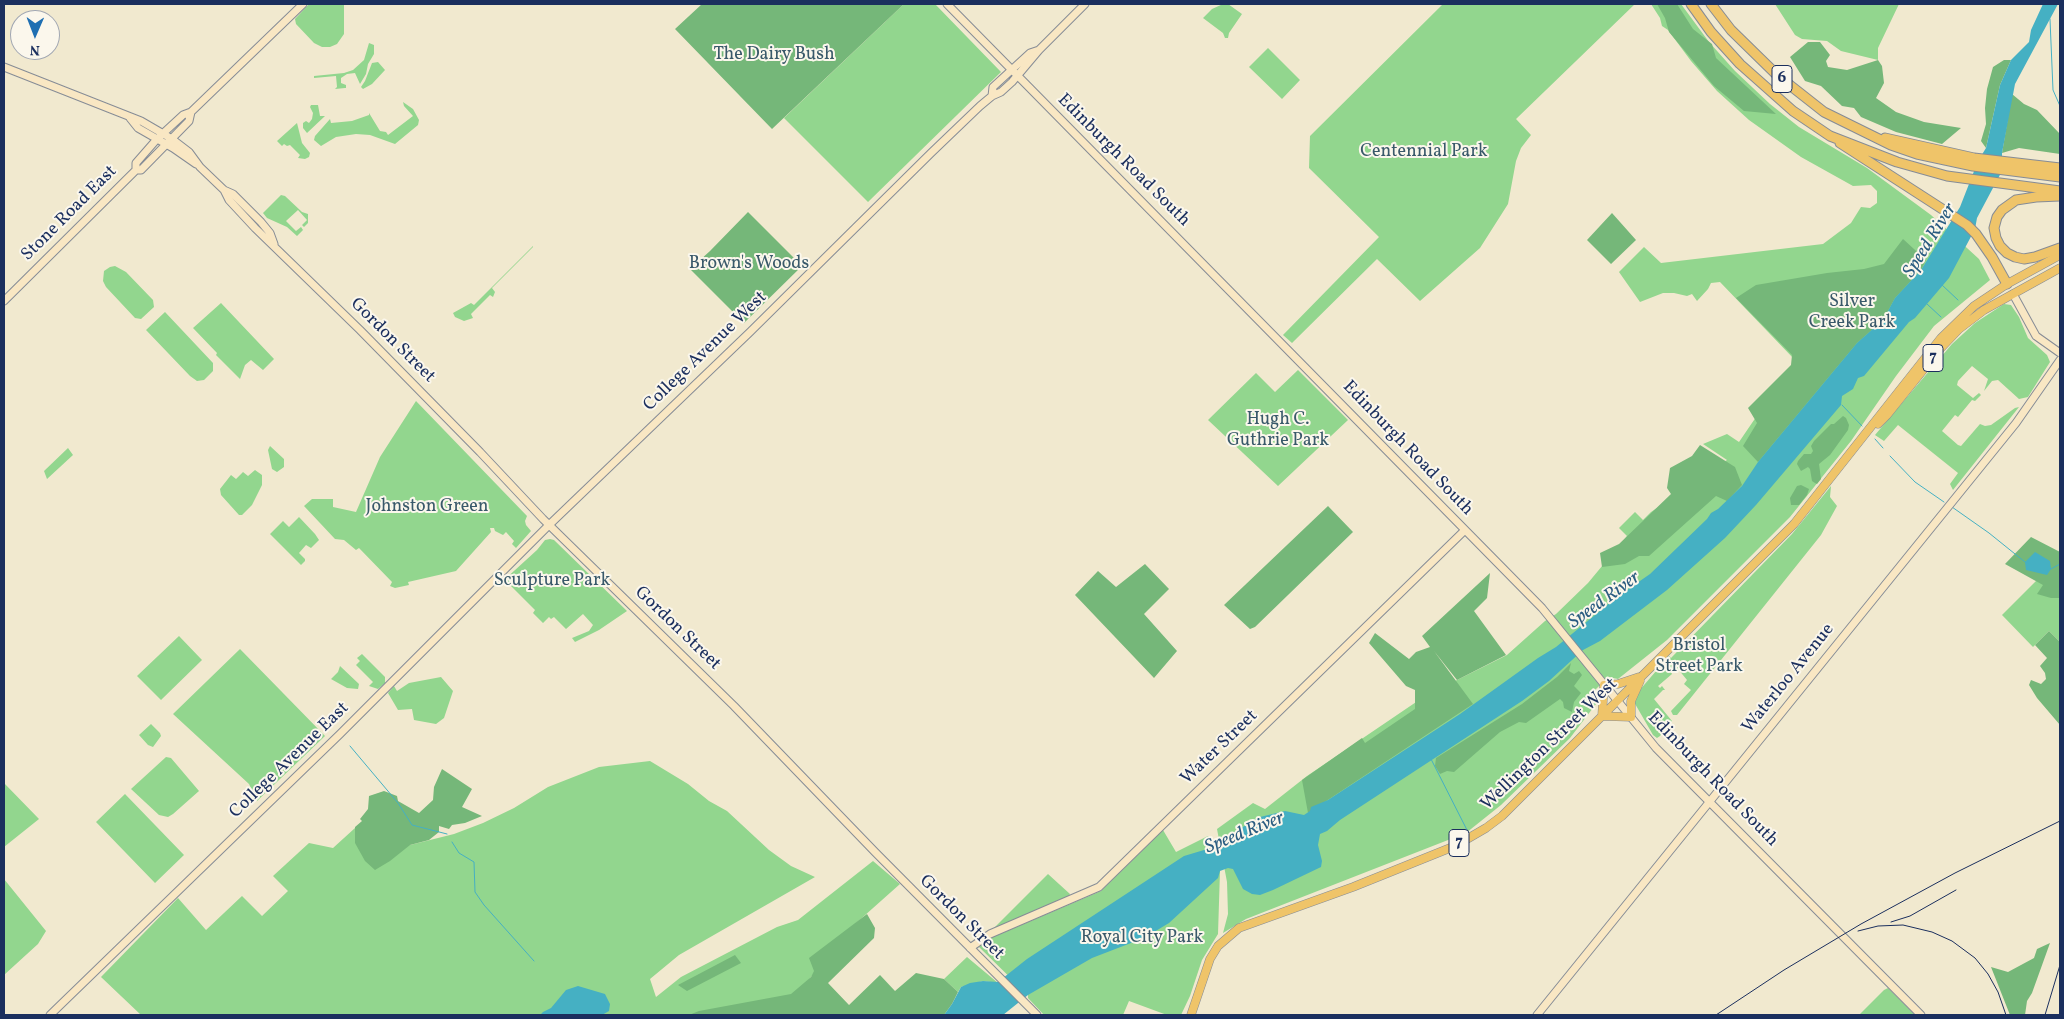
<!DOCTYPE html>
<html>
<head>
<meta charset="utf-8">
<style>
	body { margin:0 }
	#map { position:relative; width:2064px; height:1019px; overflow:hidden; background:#f1e9cf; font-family:Vollkorn,serif }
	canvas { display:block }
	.frame { position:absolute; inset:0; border:5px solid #1b2f5e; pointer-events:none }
	.north { position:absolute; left:10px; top:10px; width:50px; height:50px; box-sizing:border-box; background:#fbf7ec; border:1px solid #a1a7b3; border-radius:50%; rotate:181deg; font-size:14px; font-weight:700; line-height:20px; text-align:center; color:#1b2f5e }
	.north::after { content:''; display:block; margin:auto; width:18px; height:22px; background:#1f6fb2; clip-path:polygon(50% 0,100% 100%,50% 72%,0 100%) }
</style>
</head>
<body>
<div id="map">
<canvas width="2064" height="1019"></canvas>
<div class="frame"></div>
<div class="north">N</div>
</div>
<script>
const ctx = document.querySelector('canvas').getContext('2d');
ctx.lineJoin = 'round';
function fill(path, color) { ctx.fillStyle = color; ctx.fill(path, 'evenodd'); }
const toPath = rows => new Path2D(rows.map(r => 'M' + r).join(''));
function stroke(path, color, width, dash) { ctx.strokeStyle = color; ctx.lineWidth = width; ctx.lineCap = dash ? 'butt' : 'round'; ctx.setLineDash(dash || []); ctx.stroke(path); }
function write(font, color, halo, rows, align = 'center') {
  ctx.font = font + ' Vollkorn,serif'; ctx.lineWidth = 4; ctx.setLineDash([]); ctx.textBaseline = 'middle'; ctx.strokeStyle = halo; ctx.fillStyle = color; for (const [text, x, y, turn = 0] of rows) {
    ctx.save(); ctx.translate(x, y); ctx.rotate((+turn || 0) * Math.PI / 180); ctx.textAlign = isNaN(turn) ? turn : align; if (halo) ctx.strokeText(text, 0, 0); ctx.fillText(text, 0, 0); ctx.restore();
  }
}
const green = toPath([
	[309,4,344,4,344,34,337,44,330,47,322,47,314,43,296,24,295,19],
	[904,4,935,4,1001,72,868,202,784,118],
	[1223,4,1228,4,1242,14,1229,33,1228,38,1225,38,1223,33,1203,18,1212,9],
	[1443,4,1635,4,1516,119,1531,135,1521,148,1516,161,1508,204,1480,248,1420,301,1377,259,1292,343,1283,335,1379,237,1309,168,1310,136],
	[1651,4,1681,4,1709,42,1735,71,1770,104,1799,127,1867,168,1931,215,1979,259,1990,280,1934,326,1896,376,1851,441,1790,517,1667,640,1618,679,1608,677,1593,692,1596,704,1570,738,1501,805,1466,833,1246,919,1223,933,1228,914,1227,882,1217,829,1253,803,1265,809,1307,776,1425,696,1507,655,1545,621,1556,614,1588,583,1627,536,1619,528,1635,512,1643,520,1651,512,1727,460,1703,444,1727,434,1739,442,1795,360,1720,282,1711,283,1708,289,1697,301,1692,294,1687,296,1674,293,1663,293,1640,302,1619,272,1644,247,1661,263,1823,244,1851,223,1861,207,1870,208,1877,203,1877,191,1871,185,1853,186,1801,157,1749,120,1717,91,1691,61,1668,30,1662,26,1660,18],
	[1775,4,1899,4,1878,48,1878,60,1841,51,1827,41,1802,39,1795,35],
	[369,43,374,45,374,54,368,64,366,74,360,84,355,73,347,74,341,78,341,83,346,85,346,88,345,88,335,89,337,87,336,76,314,78,314,76,344,73,353,70,364,60],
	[1268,48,1300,80,1282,99,1249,67],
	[378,62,385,70,372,84,363,89,361,87,365,81,372,63],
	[403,102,413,109,419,120,418,125,395,144,370,135,356,134,336,137,321,146,314,140,315,136,330,119,331,123,352,121,369,115,369,113,380,131,386,132,388,135,413,116,404,106],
	[311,105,318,105,320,116,325,116,307,133,303,128,303,123,306,121,309,123,312,119,313,113,310,107],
	[297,123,302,143,310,153,309,157,305,159,298,158,300,155,290,145,287,146,284,144,282,146,277,141],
	[281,195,285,196,302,212,308,214,308,223,304,227,302,225,307,220,298,210,286,221,296,231,301,227,303,230,297,236,287,227,267,218,263,213],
	[533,246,533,247,492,288,495,292,493,297,490,295,471,314,473,318,464,321,455,317,453,313,471,303,474,305],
	[115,266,126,272,153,300,154,307,141,319,135,318,106,287,103,281,104,271,110,267],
	[221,303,274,359,263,370,251,360,245,365,240,379,216,355,217,353,193,328],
	[2004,304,2011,305,2019,317,2028,338,2047,355,2050,362,2028,397,2019,399,1998,380,1992,381,1984,391,1988,379,1972,366,1958,381,1957,385,1973,398,1979,393,1981,395,1975,401,1972,400,1958,417,1955,415,1942,431,1958,445,1961,446,1980,424,1985,426,1991,425,2015,408,2019,407,1953,490,1950,484,1958,473,1898,425,1884,441,1875,435,1952,344,1975,323],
	[165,312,213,363,213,371,204,380,197,381,190,376,146,330],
	[1298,370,1348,420,1278,486,1208,420,1256,373,1275,392],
	[416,401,527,516,525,521,526,525,531,531,516,548,512,544,514,541,506,532,503,535,495,531,494,528,490,528,491,532,456,571,408,582,409,585,395,588,390,586,392,582,359,548,356,550,344,540,335,539,304,506,312,499,333,499,333,507,356,512,380,457],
	[270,446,284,459,284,467,277,472,272,469,268,450],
	[68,448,73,455,47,479,44,471],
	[255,470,262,475,262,485,252,505,242,515,239,515,221,495,220,489,231,475,236,479,243,472,248,476],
	[1831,486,1830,497,1837,506,1821,535,1677,715,1673,715,1671,711,1691,690,1684,684,1687,680,1678,669,1675,668,1671,672,1672,674,1658,686,1660,688,1662,686,1665,690,1663,690,1654,699,1672,721,1660,736,1657,738,1653,735,1634,702,1638,692,1669,656,1671,658,1792,534],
	[299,517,315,534,319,540,311,548,306,545,299,553,305,559,305,561,301,565,270,534,283,521,289,527],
	[550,539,554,540,627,611,599,630,575,642,572,638,589,631,593,625,583,614,566,629,554,617,551,619,549,617,543,623,533,613,535,610,507,582,505,584,503,581,537,550,545,540],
	[2038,579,2060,583,2060,642,2049,631,2033,647,2002,615],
	[179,636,202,660,161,700,137,676],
	[240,649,325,736,257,801,249,784,173,714],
	[362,654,385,677,385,683,378,689,369,686,373,682,356,665,360,661,357,658],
	[340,666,359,684,358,689,347,688,331,679,338,672],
	[441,677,453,691,444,718,436,724,414,720,412,709,398,710,388,693,394,686,397,691,409,683],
	[151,724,160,733,161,736,153,747,148,745,139,735],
	[166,757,171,758,199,791,173,814,168,817,159,815,131,789],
	[650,761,688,784,709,801,727,811,769,850,791,866,815,877,679,955,650,979,656,997,681,977,777,927,798,920,873,861,900,884,827,949,815,972,790,1003,719,1015,141,1015,101,977,178,898,206,930,242,896,262,916,288,891,273,876,309,843,333,848,355,828,355,843,410,845,454,834,483,823,514,808,548,787,599,767],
	[4,783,39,819,4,847],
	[125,794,184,855,155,883,96,822],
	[1163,830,1176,852,1208,836,1216,846,1220,871,1218,934,1202,960,1190,996,1181,1015,1167,1015,1129,1001,1123,1015,1044,1015,1028,998,1028,995,979,947,982,942,993,937,1101,891],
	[1048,874,1070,894,1069,896,991,931],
	[4,879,46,931,38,944,4,975],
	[967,957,998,983,983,981,961,987,958,992,944,979],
	[1888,988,1915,1015,1859,1015,1884,990]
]);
const forest = toPath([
	[702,4,904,4,772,129,675,29],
	[1657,4,1677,4,1693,29,1712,44,1716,58,1776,114,1744,111,1714,86,1669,32,1665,18],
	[1808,42,1820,42,1830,55,1826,61,1828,67,1847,70,1878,60,1882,66,1884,83,1876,98,1896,112,1924,122,1961,128,1942,144,1896,132,1861,117,1854,108,1842,106,1821,86,1805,81,1790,57],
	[2004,60,2011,60,2000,85,1986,148,1981,141,1986,124,1985,108,1987,89,1993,67],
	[2012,94,2024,104,2037,110,2060,134,2060,154,2019,148,2002,153],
	[748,212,802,266,744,323,690,269,710,251],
	[1612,213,1636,240,1611,264,1587,240],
	[1903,239,1926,260,1921,270,1895,298,1883,320,1857,343,1758,462,1743,446,1757,423,1748,408,1791,365,1792,355,1736,298,1756,285,1827,273,1864,269,1884,264],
	[1843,416,1846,418,1849,425,1848,430,1830,455,1819,464,1821,479,1817,484,1815,483,1812,481,1810,469,1808,467,1801,471,1797,464,1798,461,1804,454,1811,454,1813,451,1811,446,1814,441,1831,424,1834,424],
	[1700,445,1735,467,1742,485,1727,501,1716,496,1649,556,1639,556,1625,564,1602,567,1600,553,1619,544,1671,494,1667,488,1670,468,1692,456],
	[1801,485,1809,489,1807,495,1799,505,1791,505,1790,498,1797,486],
	[1328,506,1353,532,1255,627,1250,629,1224,605],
	[2031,537,2060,552,2060,598,2051,598,2037,594,2043,585,2005,564],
	[1145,564,1169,589,1144,614,1177,651,1154,678,1075,595,1098,571,1116,587],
	[1490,573,1487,598,1474,611,1506,655,1457,680,1434,651,1473,704,1308,813,1302,780,1362,738,1365,743,1415,709,1415,690,1406,686,1369,643,1375,633,1409,659,1416,652,1430,647,1422,636],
	[2049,631,2060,642,2060,725,2037,698,2029,685,2031,680,2041,684,2046,679,2045,673,2040,666,2047,658,2035,645],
	[1571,663,1569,671,1574,674,1579,671,1582,675,1574,686,1581,693,1574,702,1572,712,1564,708,1563,702,1560,699,1526,723,1519,722,1500,732,1454,772,1447,771,1440,774,1435,766,1436,758,1522,704,1557,677],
	[442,769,472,789,462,807,482,816,465,823,452,825,449,829,439,826,439,832,429,840,410,845,390,861,375,870,365,861,355,843,355,827,362,821,360,819,368,809,369,796,384,791,397,796,398,801,419,813,433,800,434,787],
	[867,914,875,928,874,938,828,983,849,1005,880,975,895,991,916,973,944,979,958,992,952,1004,944,1015,689,1015,699,1011,791,994,811,977,814,971,809,958],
	[2050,943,2032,993,2027,1001,2025,1015,2010,1015,1991,967,2008,972,2034,958,2037,949],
	[735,955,741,963,687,991,678,985]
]);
const water = toPath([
	[2043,4,2058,4,2015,84,2002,153,2002,171,1977,218,1975,229,1949,278,1915,318,1909,322,1864,376,1858,378,1853,389,1842,396,1841,405,1756,505,1725,538,1667,590,1600,641,1583,650,1549,681,1522,701,1340,820,1327,831,1320,834,1318,845,1322,861,1321,867,1273,890,1260,895,1252,894,1243,889,1233,869,1228,868,1220,871,1218,878,1169,923,1144,938,1092,958,1028,995,1003,1015,944,1015,952,1004,961,987,970,983,983,981,998,982,1027,959,1184,856,1224,844,1229,835,1260,817,1285,811,1304,815,1310,811,1311,807,1328,800,1460,714,1538,658,1556,647,1617,597,1650,574,1707,519,1711,513,1718,509,1742,486,1758,462,1857,343,1883,320,1895,298,1921,270,1960,207,1978,161,1986,148,2000,85,2011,60,2029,42,2031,30],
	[2035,552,2050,561,2051,569,2047,575,2026,570,2025,562],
	[578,986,605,994,610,1004,609,1011,602,1015,540,1015,543,1012,551,1008,566,990]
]);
const stream = toPath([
	[2050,19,2053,90,2060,106],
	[1942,285,1958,300],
	[1927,304,1941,317],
	[1842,405,1862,426],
	[1875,439,1883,448],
	[1890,456,1915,482,1944,502],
	[1952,507,1989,533,2025,562],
	[2051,569,2060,564],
	[350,746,398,803,412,825,447,834],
	[1431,759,1467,830],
	[452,842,459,853,474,862,475,892,484,905,534,961]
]);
const secondary = toPath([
	[947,4,1542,608,1656,748,1921,1015],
	[4,67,141,121,172,139,189,152,200,167,224,190,233,194,261,222,270,233,274,244],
	[992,96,993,87,1030,53,1039,50],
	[130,118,138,128,173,148,196,164],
	[136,170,136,163,157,139,183,115,191,112,303,4],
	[224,190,229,200,255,228,360,330,480,452,543,519,734,706,875,852,1037,1015],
	[2013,294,2036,336,2060,353],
	[4,301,136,170,141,170,189,121,191,112],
	[970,948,990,934,1099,887,1465,530],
	[50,1015,340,734,549,525,750,332,931,153,980,106,992,96,1001,92,1012,82,1039,50,1085,4],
	[1537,1015,2016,423,2060,360]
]);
const primary = toPath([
	[1878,424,1887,415,1940,349,1959,329,1984,310,2060,268],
	[1602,716,1631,717,1631,701,1640,681],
	[1602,716,1604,685,1618,684,1639,677],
	[1191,1015,1210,959,1218,946,1239,928,1353,887,1455,846,1486,828,1502,816,1794,524,1941,338,1974,306,2007,284,2060,255]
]);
const highway = toPath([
	[1691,4,1711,32,1740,64,1793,111,1830,136,1897,162,1947,176,2060,191],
	[1711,4,1731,30,1777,75,1824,112,1891,145,1917,154,1973,166,2060,177],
	[1885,138,1974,158,2060,168],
	[1840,143,1967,225,1976,234,1992,257,2007,284],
	[2060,196,2036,197,2016,200,2002,210,1997,217,1994,228,1996,238,2000,246,2007,253,2015,257,2024,259,2035,257,2060,248]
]);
const rail = toPath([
	[1891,922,1910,916,1956,890],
	[1858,931,1878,926,1903,925,1932,932,1952,941,1975,958,1988,974,1998,992,2006,1015],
	[1716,1015,1784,970,1861,924,1955,873,2060,821],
	[2045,1015,2060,965]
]);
const shields = [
	[1782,79,20],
	[1933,358,20],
	[1459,843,20]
];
const shieldNames = [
	["6",1782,79],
	["7",1933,358],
	["7",1459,843]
];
const parkNames = [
	["The Dairy Bush",774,56],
	["Centennial Park",1424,153],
	["Brown's Woods",749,265],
	["Silver",1852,303],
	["Creek Park",1852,324],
	["Hugh C.",1278,421],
	["Guthrie Park",1278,442],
	["Johnston Green",427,508],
	["Sculpture Park",552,582],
	["Bristol",1699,647],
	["Street Park",1699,668],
	["Royal City Park",1142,939]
];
const streetNames = [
	["Edinburgh Road South",1123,161,45],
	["Stone Road East",70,214,-45],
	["Gordon Street",392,341,45],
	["College Avenue West",706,352,-44],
	["Edinburgh Road South",1407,449,46],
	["Gordon Street",677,629,44],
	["Waterloo Avenue",1789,679,-51],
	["Wellington Street West",1550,745,-44],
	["Water Street",1220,748,-44],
	["College Avenue East",290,761,-44],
	["Edinburgh Road South",1712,780,46],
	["Gordon Street",961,918,45]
];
const waterNames = [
	["Speed River",1931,241,-58],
	["Speed River",1605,601,-36],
	["Speed River",1245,834,-22]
];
fill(green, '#92d68e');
fill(forest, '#75b779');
fill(water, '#45b0c3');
stroke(stream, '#45b0c3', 1);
stroke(secondary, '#868c96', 9);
stroke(primary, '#868c96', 9);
stroke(highway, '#868c96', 11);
stroke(secondary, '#f9e7c3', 7);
stroke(primary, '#efc469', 8);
stroke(highway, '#efc469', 9);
stroke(rail, '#1b2f5e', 1);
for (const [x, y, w] of shields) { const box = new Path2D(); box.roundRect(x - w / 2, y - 13.5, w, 27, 4); ctx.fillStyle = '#fbf7ec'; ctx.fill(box); stroke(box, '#1b2f5e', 1); }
write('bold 16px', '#1b2f5e', null, shieldNames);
write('18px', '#39596a', '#fbf7ec', parkNames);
write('18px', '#1b2f5e', '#fbf7ec', streetNames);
write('italic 19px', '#2a5c81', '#fbf7ec', waterNames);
</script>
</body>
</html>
